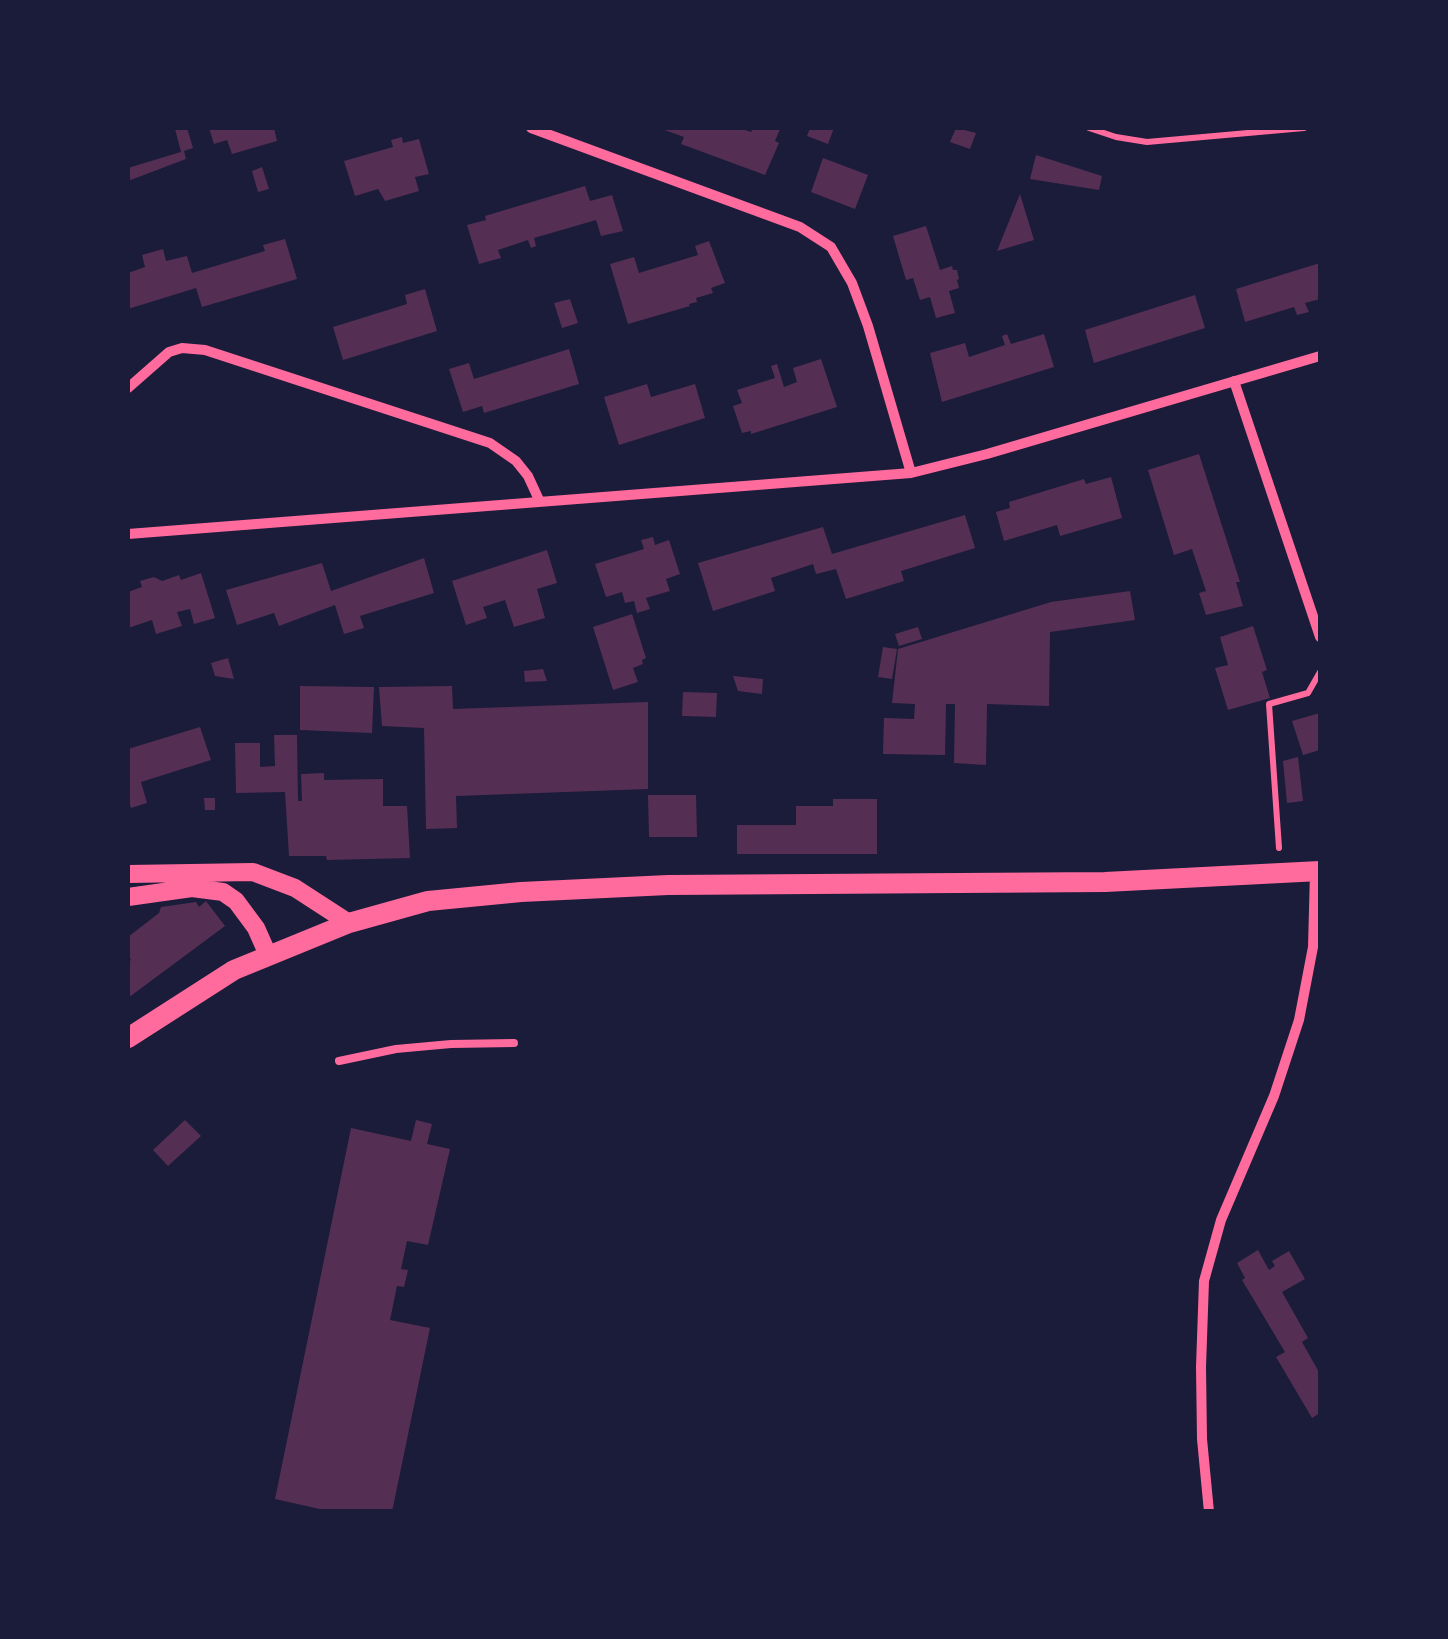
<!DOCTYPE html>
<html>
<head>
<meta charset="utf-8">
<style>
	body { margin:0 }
	#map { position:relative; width:1448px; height:1639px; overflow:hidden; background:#1b1b3a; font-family:Quicksand,sans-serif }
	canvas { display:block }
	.frame { position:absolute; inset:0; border:130px solid #1b1b3a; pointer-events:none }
</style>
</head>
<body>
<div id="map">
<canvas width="1448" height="1639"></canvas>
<div class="frame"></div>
</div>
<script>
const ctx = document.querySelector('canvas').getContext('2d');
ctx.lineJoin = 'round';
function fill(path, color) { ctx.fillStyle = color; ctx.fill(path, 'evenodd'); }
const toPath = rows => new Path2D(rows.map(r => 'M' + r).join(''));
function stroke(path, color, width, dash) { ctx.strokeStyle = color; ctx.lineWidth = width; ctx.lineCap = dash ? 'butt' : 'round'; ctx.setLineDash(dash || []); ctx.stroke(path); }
const building = toPath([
	[187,128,193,148,181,152,175,129],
	[209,128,274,128,277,141,232,154,227,140,214,144],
	[659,128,739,128,751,132,753,128,780,129,775,141,779,143,765,175,681,144,684,137],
	[810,128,834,128,828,144,807,136],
	[956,128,976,133,970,149,950,142],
	[402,137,403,143,419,139,429,174,415,177,419,191,385,201,378,189,355,196,344,161,393,147,391,140],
	[184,151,186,159,128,181,128,168],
	[1036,155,1102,176,1099,190,1030,179],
	[823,158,868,175,855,209,811,192],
	[262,167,269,189,258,192,252,171],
	[585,186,590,201,612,195,623,231,601,236,596,220,534,238,536,246,531,248,528,240,498,250,501,258,479,264,467,225,486,220,485,216],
	[1020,194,1034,240,997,251],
	[926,226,940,270,952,266,953,270,957,270,959,279,957,280,959,288,949,291,955,313,936,318,930,297,920,300,913,278,906,280,893,236],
	[285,239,297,279,202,307,196,288,128,309,128,273,145,267,142,255,163,249,166,261,187,256,192,273,265,251,263,245],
	[709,241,725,283,711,288,713,293,696,298,697,302,689,304,690,306,628,324,610,264,634,257,639,273,698,255,695,246],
	[1320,263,1320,299,1305,303,1309,312,1297,315,1294,307,1245,322,1236,289],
	[425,289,437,331,343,360,333,327,407,304,405,295],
	[1195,295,1205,328,1094,363,1085,330],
	[570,299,578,323,562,328,554,303],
	[1007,334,1011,344,1044,334,1054,367,942,402,930,353,965,343,969,357,1005,345,1002,336],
	[569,349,579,384,484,413,482,406,463,412,449,369,469,363,474,379],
	[821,359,837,407,751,434,751,431,742,433,733,406,742,403,737,390,775,378,771,366,777,364,784,387,797,382,793,368],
	[647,384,651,397,695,384,705,418,619,445,604,397],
	[1199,454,1240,582,1236,582,1243,606,1206,615,1199,593,1206,591,1192,549,1174,555,1148,470],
	[1111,477,1122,518,1060,536,1057,525,1004,541,996,512,1010,508,1009,502,1084,479,1086,484],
	[965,515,975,548,901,571,904,581,846,599,836,569,816,574,813,564,771,578,775,591,713,611,698,563,823,527,832,554],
	[653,537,655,545,669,540,680,574,666,579,670,591,646,598,650,609,637,613,634,601,625,603,622,592,606,597,595,564,644,549,641,540],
	[547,550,557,583,537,589,545,618,514,627,505,600,483,607,487,618,466,625,452,581],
	[424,558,434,593,360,616,364,628,344,634,335,605,279,626,274,613,237,625,226,590,322,563,331,591],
	[201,573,215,618,194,624,190,609,177,612,182,626,156,634,152,620,128,628,128,592,142,587,140,581,154,577,162,581,179,575,181,580],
	[1130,591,1135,620,1050,632,1049,706,987,704,986,765,954,763,955,704,946,704,945,755,883,754,884,718,914,719,915,704,892,703,898,649,1051,602],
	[632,614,646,658,642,660,643,664,633,668,638,682,613,690,593,627],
	[1253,626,1267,670,1262,672,1270,698,1228,710,1215,668,1228,665,1220,637],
	[918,627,922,639,899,646,895,634],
	[883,647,897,649,892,679,878,677],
	[228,658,234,679,215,676,211,663],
	[543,669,547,681,525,682,524,671],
	[733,676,763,679,762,694,738,691],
	[300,686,374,687,372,733,300,730],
	[452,686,453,709,648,702,648,789,456,796,457,828,426,829,424,728,382,726,379,687],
	[683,692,717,693,716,717,682,716],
	[1320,713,1320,750,1303,755,1292,721],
	[200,727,211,760,141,782,147,803,131,808,128,797,128,749],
	[274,735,297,735,298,801,302,801,301,774,324,773,324,780,383,779,383,806,407,806,410,858,327,860,326,856,289,856,285,792,236,793,235,743,260,743,260,767,275,766],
	[1298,757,1303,801,1287,803,1283,761],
	[648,795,696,795,697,837,649,837],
	[204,798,215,798,215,810,205,810],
	[833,799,877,799,877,854,737,854,737,825,796,825,796,806,833,806],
	[206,901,225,926,128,998,128,963,131,960,128,955,128,937,159,913,161,907,196,902,199,907],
	[185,1120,201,1136,168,1166,153,1150],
	[416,1120,432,1124,427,1144,450,1149,428,1245,407,1241,401,1269,408,1270,404,1287,397,1286,390,1320,430,1328,392,1512,333,1512,275,1499,351,1128,411,1141],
	[1258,1250,1269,1270,1275,1266,1272,1261,1289,1251,1305,1279,1282,1292,1308,1338,1302,1342,1320,1374,1320,1413,1312,1418,1276,1357,1285,1352,1242,1280,1245,1278,1237,1263]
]);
const path = toPath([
	[1089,128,1116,137,1147,142,1304,128],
	[1279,848,1269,704,1308,693,1320,672]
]);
const service = toPath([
	[339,1061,396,1049,451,1044,514,1043]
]);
const minor = toPath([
	[531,128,800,227,831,247,852,283,868,326,911,473],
	[1234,381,1320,637],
	[128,388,169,352,182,348,205,350,490,443,516,461,528,476,540,502],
	[128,534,911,473,987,454,1320,356],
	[1209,1512,1202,1439,1201,1367,1204,1281,1221,1220,1274,1096,1299,1020,1313,947,1315,872]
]);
const tertiary = toPath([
	[128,874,253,872,295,888,349,923],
	[128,897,192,888,223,892,236,901,256,928,268,955]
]);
const secondary = toPath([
	[128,1038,234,970,349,923,428,901,521,892,668,885,1105,882,1320,871]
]);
fill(building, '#542f53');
stroke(path, '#ff6b9d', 6);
stroke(service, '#ff6b9d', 8);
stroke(minor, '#ff6b9d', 10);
stroke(tertiary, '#ff6b9d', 18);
stroke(secondary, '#ff6b9d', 20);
</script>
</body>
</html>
